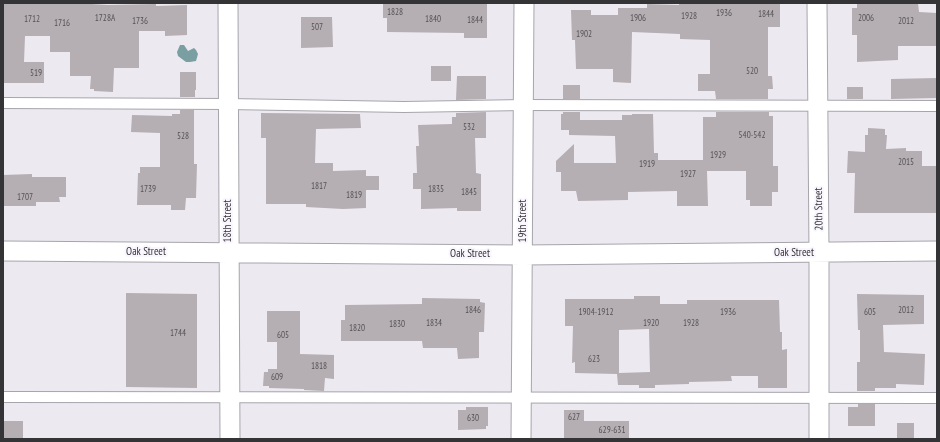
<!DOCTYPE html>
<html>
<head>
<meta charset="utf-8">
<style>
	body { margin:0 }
	#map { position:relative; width:940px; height:442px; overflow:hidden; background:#ece9f0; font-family:"PT Sans Narrow",sans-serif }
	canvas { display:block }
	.frame { position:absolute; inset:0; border:4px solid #343336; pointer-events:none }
</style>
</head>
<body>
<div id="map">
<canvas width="940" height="442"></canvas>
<div class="frame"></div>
</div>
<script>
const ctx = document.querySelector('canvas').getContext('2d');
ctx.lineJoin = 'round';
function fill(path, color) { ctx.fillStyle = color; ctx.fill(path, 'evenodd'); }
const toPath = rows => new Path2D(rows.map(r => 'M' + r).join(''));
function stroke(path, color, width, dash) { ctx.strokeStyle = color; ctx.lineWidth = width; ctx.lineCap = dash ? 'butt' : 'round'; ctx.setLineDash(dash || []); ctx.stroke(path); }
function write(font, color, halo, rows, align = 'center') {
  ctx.font = font + ' "PT Sans Narrow",sans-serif'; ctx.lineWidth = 4; ctx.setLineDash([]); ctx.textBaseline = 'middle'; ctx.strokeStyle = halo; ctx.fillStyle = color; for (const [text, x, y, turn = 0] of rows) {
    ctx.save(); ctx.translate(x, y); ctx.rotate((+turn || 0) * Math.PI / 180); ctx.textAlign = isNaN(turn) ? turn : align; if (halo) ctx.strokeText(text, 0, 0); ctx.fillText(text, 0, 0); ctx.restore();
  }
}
const water = toPath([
	[180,45,184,45,188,51,194,48,196,50,198,54,196,61,190,62,186,62,178,56,177,52]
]);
const building = toPath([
	[3,3,75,3,108,5,156,4,156,6,187,5,187,35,165,36,165,31,139,31,139,68,114,68,113,92,94,91,94,89,90,89,91,76,70,76,70,52,50,52,50,36,25,36,24,62,44,62,44,83,3,83],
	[383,3,463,4,463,3,487,3,487,38,464,38,464,33,387,32,387,18,383,18],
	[679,3,780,3,780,27,768,27,768,76,772,76,773,89,768,89,768,99,716,99,715,91,698,91,698,74,710,74,710,40,680,39,680,34,632,32,631,83,613,82,613,69,576,69,575,40,572,40,571,10,591,10,591,15,618,15,618,8,647,8,647,4,679,5],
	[857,3,918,3,919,12,937,13,937,46,898,46,898,60,857,62,857,35,852,35,852,8,857,8],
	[301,17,332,17,333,47,301,48],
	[431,66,451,66,451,81,431,81],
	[180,72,196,72,196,90,195,90,195,97,180,97],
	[457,76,486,76,486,99,456,100],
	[937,78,937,98,891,99,891,79],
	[563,85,580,85,580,99,563,99],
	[847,87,863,87,863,99,847,99],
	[180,110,194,110,194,164,197,164,196,198,186,198,185,210,171,210,171,205,137,205,138,173,140,173,140,167,160,167,160,133,131,132,132,115,172,116,172,114,180,114],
	[486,112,486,138,475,138,476,173,481,174,481,211,457,211,457,208,421,209,421,189,413,189,413,173,417,173,416,146,419,146,418,125,452,124,452,117,456,117,456,113],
	[563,112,580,112,580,120,622,120,622,115,632,115,632,114,653,114,654,153,658,153,658,160,703,160,703,117,716,117,716,112,769,112,769,116,773,116,773,166,778,166,778,192,772,192,772,206,750,206,750,200,746,200,746,171,707,171,708,206,677,206,677,191,628,192,628,200,578,201,576,191,561,191,561,172,556,172,556,161,574,144,574,163,616,163,615,136,569,135,569,130,561,130,561,114,563,114],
	[261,113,360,114,361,128,316,129,315,163,333,163,333,171,366,170,366,176,379,176,379,190,366,190,366,208,343,209,306,207,306,204,266,204,266,138,261,138],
	[868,128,885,129,885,135,887,135,886,149,906,148,906,151,922,151,922,166,937,166,937,213,854,213,855,173,847,173,848,151,865,152,865,135,868,135],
	[32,174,32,177,66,177,66,197,59,197,60,202,36,202,36,206,3,206,3,175],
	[126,293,197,294,197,388,126,387],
	[857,294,924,295,924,324,883,325,884,352,925,354,924,385,896,384,896,388,875,388,875,391,857,391,857,362,860,362,860,330,858,330],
	[634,296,660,296,660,304,687,304,687,300,779,300,780,332,782,332,782,350,787,349,787,388,758,388,758,376,731,376,732,381,689,382,689,384,655,385,655,388,639,388,639,385,618,385,617,374,575,373,575,362,572,363,573,326,565,326,565,299,634,299],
	[649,329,650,372,619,373,619,330],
	[422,298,480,299,480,302,485,303,484,332,479,332,479,358,458,359,457,348,423,348,422,341,341,341,341,320,345,320,345,305,422,304],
	[267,311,300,311,300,354,334,355,334,379,325,378,324,391,304,390,304,389,269,388,269,386,263,386,264,372,268,372,268,369,277,369,277,342,267,342],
	[858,404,875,404,875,426,848,426,848,407,858,407],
	[466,407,488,407,488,426,486,426,486,429,458,430,458,410,466,410],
	[564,410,584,410,584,421,629,421,629,439,564,439],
	[3,421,23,421,23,439,3,439],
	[897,423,914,423,914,439,897,439]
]);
const service = toPath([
	[3,103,228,104,404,107,524,105,937,106],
	[3,397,937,398]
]);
const minor = toPath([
	[228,3,230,439],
	[817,3,819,253,819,439],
	[3,251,523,255,937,251],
	[521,439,524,3]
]);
const numberNames = [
	["1828",395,12],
	["1936",724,13],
	["1844",766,14],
	["1928",689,16],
	["1728A",105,18],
	["1906",638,18],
	["2006",866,18],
	["1712",32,19],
	["1840",433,19],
	["1844",475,20],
	["1736",140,21],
	["2012",906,21],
	["1716",62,23],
	["507",317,27],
	["1902",584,34],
	["520",752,71],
	["519",36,73],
	["532",469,127],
	["540-542",752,135],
	["528",183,136],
	["1929",718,155],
	["2015",906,162],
	["1919",647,164],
	["1927",688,174],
	["1817",319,186],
	["1739",148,189],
	["1835",436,189],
	["1845",469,192],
	["1819",354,195],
	["1707",25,197],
	["1846",473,310],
	["2012",906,310],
	["1904-1912",596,312],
	["1936",728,312],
	["605",870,312],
	["1834",434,323],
	["1920",651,323],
	["1928",691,323],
	["1830",397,324],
	["1820",357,328],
	["1744",178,333],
	["605",283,335],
	["623",594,359],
	["1818",319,366],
	["609",277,377],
	["627",574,417],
	["630",473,418],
	["629-631",612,430]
];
const streetNames = [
	["20th Street",819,209,-91],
	["18th Street",228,221,-90],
	["19th Street",523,221,-90],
	["Oak Street",146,252],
	["Oak Street",794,253],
	["Oak Street",470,254]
];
fill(water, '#799fa3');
fill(building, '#b5aeb3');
stroke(service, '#a7a5ac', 12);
stroke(minor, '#a7a5ac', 21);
stroke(service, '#fff', 10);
stroke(minor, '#fff', 19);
write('9px', '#545255', null, numberNames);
write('11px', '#343336', '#f9f6fe', streetNames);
</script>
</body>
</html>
